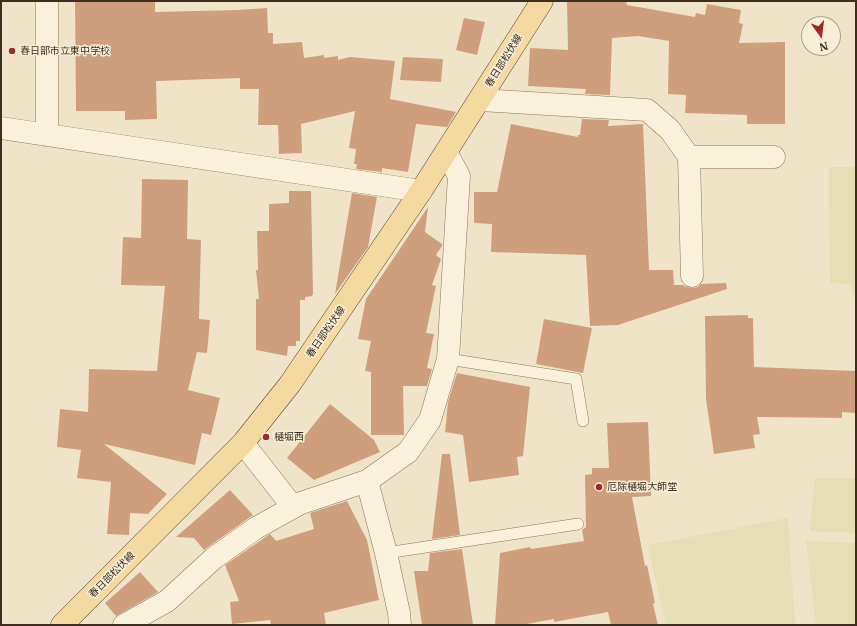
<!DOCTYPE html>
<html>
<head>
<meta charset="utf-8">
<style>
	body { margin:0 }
	#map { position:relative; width:857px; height:626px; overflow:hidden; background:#f0e4c8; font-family:"IBM Plex Serif",serif }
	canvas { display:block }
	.frame { position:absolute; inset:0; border:2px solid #3d2e20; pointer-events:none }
	.north { position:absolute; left:801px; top:16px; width:40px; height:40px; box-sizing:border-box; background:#f7eed8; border:1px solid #ada18e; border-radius:50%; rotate:166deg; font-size:11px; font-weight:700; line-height:16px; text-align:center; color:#3d2e20 }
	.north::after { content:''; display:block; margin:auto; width:14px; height:18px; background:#9e2a2b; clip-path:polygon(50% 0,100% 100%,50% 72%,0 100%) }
</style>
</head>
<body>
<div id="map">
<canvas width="857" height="626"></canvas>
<div class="frame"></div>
<div class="north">N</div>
</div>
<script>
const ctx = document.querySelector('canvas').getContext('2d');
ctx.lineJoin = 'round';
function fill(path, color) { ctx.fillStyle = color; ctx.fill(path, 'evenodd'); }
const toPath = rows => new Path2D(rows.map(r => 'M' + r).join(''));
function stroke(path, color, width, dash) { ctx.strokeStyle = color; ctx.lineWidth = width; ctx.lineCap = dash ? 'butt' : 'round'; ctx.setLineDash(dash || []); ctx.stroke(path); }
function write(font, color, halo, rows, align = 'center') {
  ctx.font = font + ' "IBM Plex Serif","Noto Sans JP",serif'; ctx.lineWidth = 3; ctx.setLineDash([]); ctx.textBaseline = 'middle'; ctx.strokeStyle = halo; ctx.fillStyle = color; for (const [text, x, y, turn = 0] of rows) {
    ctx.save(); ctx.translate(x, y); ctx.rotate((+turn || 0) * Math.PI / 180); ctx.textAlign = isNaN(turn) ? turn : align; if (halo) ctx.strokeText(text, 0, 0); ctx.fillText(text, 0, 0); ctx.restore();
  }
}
const farmland = toPath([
	[829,167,856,167,856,295,852,295,851,284,830,283],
	[815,478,856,478,856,533,810,531],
	[788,518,795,625,666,625,648,545],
	[806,541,856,543,856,625,816,625]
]);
const building = toPath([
	[75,1,155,1,155,12,238,10,267,8,268,33,273,33,273,44,302,42,304,58,324,55,324,58,338,56,338,60,350,57,395,61,390,99,456,112,447,127,416,124,408,172,382,168,382,172,356,169,357,164,354,164,356,149,349,148,355,111,301,124,302,153,279,154,278,125,258,125,259,89,240,89,240,78,156,81,157,119,125,120,125,111,76,111],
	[567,1,626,1,627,5,695,17,696,13,705,15,707,4,741,10,739,23,743,24,739,43,785,42,785,124,747,124,747,115,685,113,686,95,668,94,669,41,638,36,612,38,610,95,585,94,586,89,528,86,530,48,568,50],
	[464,18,485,22,477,55,456,50],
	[403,57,443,59,441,82,400,80],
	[582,119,609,120,608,126,643,124,649,270,673,270,674,285,683,285,686,287,693,288,698,287,701,284,726,283,727,289,618,325,590,326,586,255,491,252,492,224,474,223,474,192,497,192,511,124,578,137,578,135,580,135],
	[142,179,188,180,187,239,201,240,199,319,210,320,207,353,197,352,188,390,220,398,211,435,202,433,195,465,104,444,167,494,148,514,130,513,129,535,107,534,111,482,77,478,81,450,57,447,60,409,88,412,89,369,157,371,165,286,121,285,123,237,141,238],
	[289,191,311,191,313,294,312,296,305,297,305,300,300,300,300,341,296,341,296,346,288,346,287,356,256,350,256,299,259,299,256,270,258,270,257,231,269,231,269,204,289,203],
	[352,193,377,197,368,247,335,294],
	[428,207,425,232,442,244,442,246,436,255,441,259,432,285,436,286,426,333,434,334,427,368,432,369,427,386,403,386,404,435,371,435,371,372,365,371,371,341,358,339,366,299],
	[748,315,748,318,753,318,754,367,856,371,856,413,842,412,842,418,757,417,760,434,753,435,755,448,714,454,706,399,705,316],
	[544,319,592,328,583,373,536,364],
	[457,373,530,387,523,456,517,457,519,475,469,482,463,435,445,432,448,402],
	[330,404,374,440,380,452,314,480,287,458],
	[648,422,651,496,632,497,645,566,647,565,655,603,653,604,658,625,611,625,608,612,554,622,554,619,521,625,495,625,500,553,530,547,531,549,584,541,582,530,586,527,585,475,592,474,592,468,609,468,607,423],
	[442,454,450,454,460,535,432,539],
	[230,490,253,515,204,550,194,538,176,537],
	[347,501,367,540,379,600,324,613,326,625,271,625,270,620,232,624,230,602,239,601,225,565,270,534,276,541,314,529,310,513],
	[462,549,473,625,422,625,414,571,428,571,430,553],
	[140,572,158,592,116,616,105,603]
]);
const lane = toPath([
	[448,359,576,379,583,421],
	[386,553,578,524]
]);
const street = toPath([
	[480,100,647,110,670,130,689,157,692,276],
	[1,128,421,191],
	[47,135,47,1],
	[689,157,774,157],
	[243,443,293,507],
	[367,481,386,553,399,613,400,625],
	[124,625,167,601,214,558,256,528,301,503,367,481,408,452,430,420,448,359,459,176,446,152]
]);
const primary = toPath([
	[62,625,243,443,290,384,421,191,542,1]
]);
const markers = [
	[12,51,4,"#9e2a2b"],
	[266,437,4,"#9e2a2b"],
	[599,487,4,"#9e2a2b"]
];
const poiNames = [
	["春日部市立東中学校",20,51],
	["樋堀西",274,437],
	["厄除樋堀大師堂",607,487]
];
const streetNames = [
	["春日部松伏線",504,61,-58],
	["春日部松伏線",326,332,-55],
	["春日部松伏線",112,575,-45]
];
fill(farmland, '#e6deb5');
fill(building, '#cf9f7d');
stroke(lane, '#8d765c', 12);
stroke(street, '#8d765c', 23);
stroke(primary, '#5b4430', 23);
stroke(lane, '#faf1dc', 11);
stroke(street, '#faf1dc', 22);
stroke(primary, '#f3d9a0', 22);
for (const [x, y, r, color] of markers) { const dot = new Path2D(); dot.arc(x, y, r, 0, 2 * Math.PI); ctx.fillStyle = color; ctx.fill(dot); stroke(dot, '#f7eed8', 1.5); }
write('10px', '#3d2e20', '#f7eed8', poiNames, 'left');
write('10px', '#3d2e20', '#f7eed8', streetNames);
</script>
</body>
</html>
